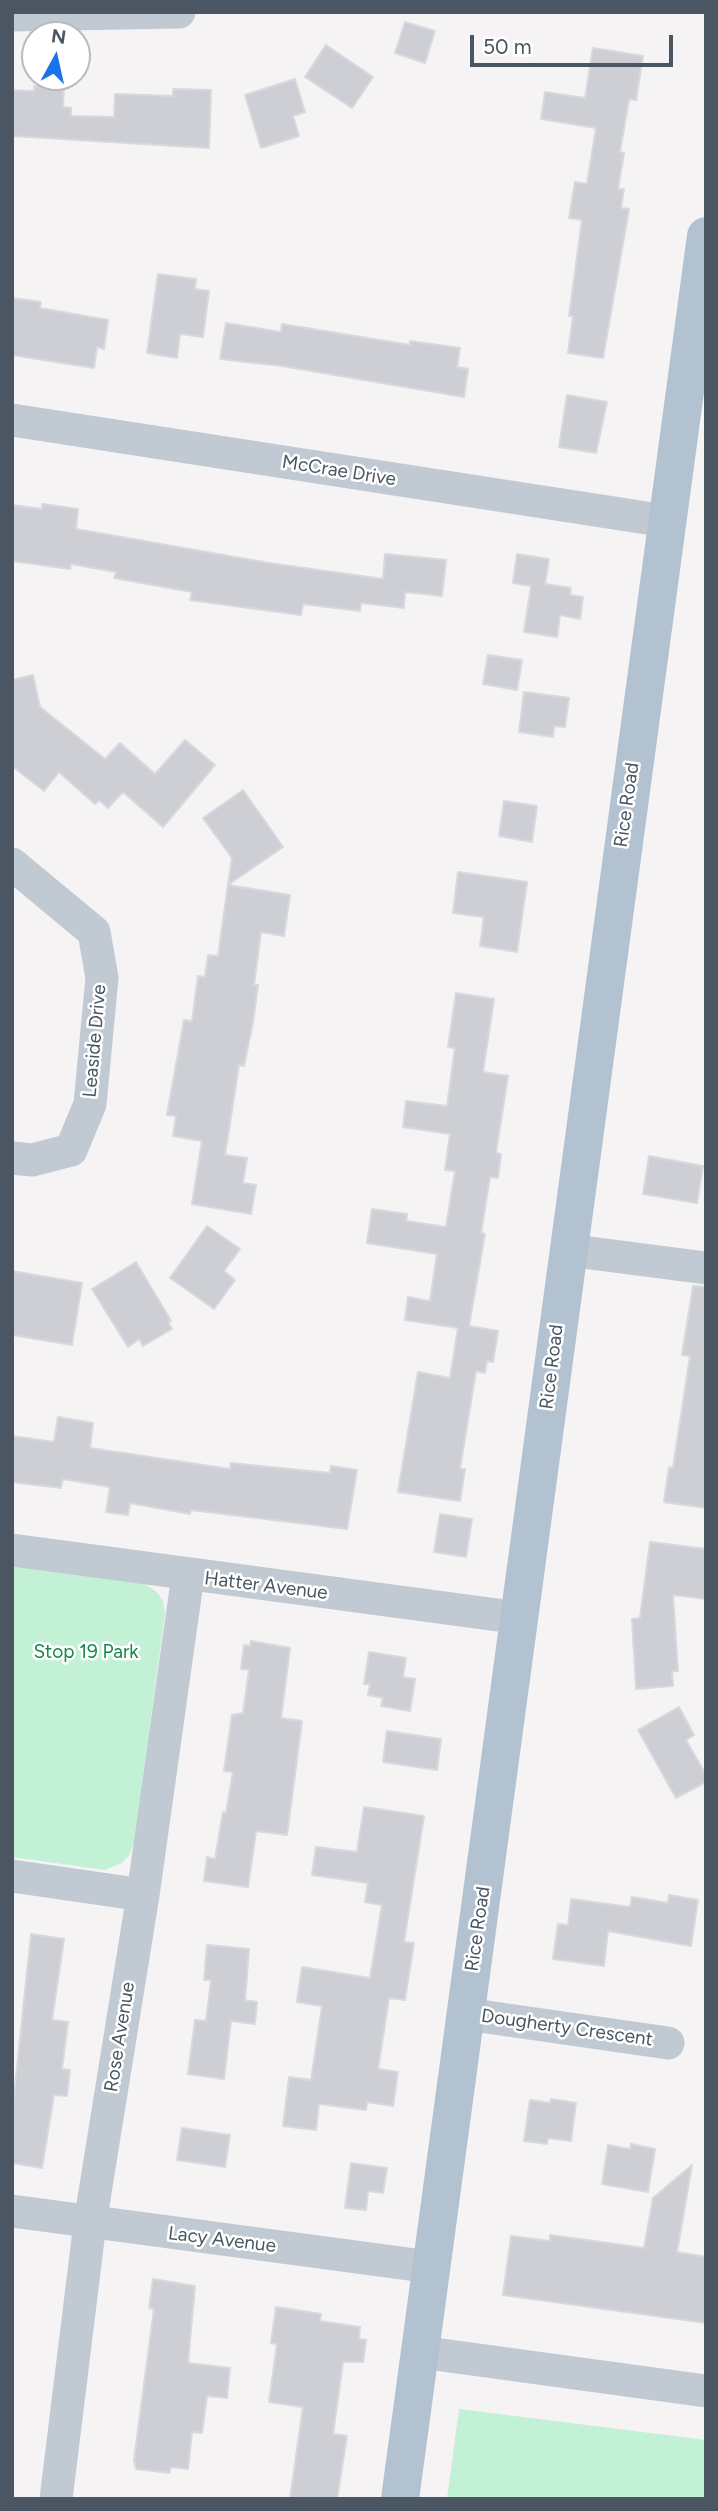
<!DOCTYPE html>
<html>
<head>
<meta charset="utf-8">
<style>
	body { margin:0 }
	#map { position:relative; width:718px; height:2511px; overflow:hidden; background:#f5f3f3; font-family:Figtree,sans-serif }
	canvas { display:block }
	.frame { position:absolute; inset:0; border:14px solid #4a5661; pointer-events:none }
	.north { position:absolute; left:21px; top:21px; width:70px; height:70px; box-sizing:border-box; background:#fff; border:2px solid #b7bbc0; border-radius:50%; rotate:8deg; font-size:19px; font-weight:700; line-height:28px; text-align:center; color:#4a5661 }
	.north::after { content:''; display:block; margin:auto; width:24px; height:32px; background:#1a73e8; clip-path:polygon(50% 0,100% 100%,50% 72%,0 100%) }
	.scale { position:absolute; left:470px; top:35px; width:203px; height:32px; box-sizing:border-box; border:4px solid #4a5661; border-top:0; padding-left:9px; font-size:21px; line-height:24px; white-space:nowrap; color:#4a5661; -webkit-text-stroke:5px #fff; paint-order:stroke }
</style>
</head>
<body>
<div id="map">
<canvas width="718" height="2511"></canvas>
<div class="frame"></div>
<div class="north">N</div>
<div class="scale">50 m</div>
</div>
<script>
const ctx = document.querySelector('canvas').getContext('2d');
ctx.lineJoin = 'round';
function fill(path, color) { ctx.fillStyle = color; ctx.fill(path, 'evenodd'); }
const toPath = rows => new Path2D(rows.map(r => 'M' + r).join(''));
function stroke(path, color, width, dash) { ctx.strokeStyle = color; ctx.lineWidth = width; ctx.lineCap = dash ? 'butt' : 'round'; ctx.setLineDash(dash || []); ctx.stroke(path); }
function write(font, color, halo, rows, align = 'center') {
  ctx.font = font + ' Figtree,sans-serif'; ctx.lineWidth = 5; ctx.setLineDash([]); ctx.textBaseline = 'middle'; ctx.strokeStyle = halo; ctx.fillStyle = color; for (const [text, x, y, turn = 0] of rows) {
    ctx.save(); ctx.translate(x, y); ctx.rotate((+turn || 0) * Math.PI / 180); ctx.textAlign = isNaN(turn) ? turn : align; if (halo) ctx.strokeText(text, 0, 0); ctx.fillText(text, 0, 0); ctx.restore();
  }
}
const green = toPath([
	[12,1564,141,1582,157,1592,163,1601,165,1614,134,1842,130,1854,122,1863,105,1870,12,1857],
	[459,2409,706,2440,706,2499,447,2499]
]);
const building = toPath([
	[405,22,435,31,425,63,395,53,405,22],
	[326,45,373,77,352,108,305,77,326,45],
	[593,48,643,56,636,100,629,99,620,152,624,153,618,189,624,189,621,208,629,209,603,358,568,353,573,316,569,316,582,220,569,218,575,182,587,184,596,128,541,119,545,92,585,98,593,48],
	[295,79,305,112,293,116,299,136,261,148,245,95,295,79],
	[34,86,64,87,63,107,71,108,71,116,114,117,115,94,173,96,173,89,211,90,209,148,12,136,12,90,34,91,34,86],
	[158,274,196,279,195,289,209,291,203,337,180,334,177,358,147,353,158,274],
	[12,298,41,302,40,308,108,320,104,349,97,347,94,368,12,355,12,298],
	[226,323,281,332,282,324,410,345,410,341,460,348,457,367,468,369,464,397,282,366,220,359,226,323],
	[567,395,607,402,596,453,559,447,567,395],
	[42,504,78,509,76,529,269,563,383,579,385,554,446,560,442,596,405,592,404,608,361,603,360,611,303,604,301,615,190,600,192,592,114,578,116,572,71,564,70,569,12,561,12,505,42,509,42,504],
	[517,554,549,559,545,584,571,588,570,595,583,597,580,619,560,615,557,637,524,632,531,586,513,583,517,554],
	[488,655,522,660,517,690,483,684,488,655],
	[33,675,40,707,105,759,120,743,155,774,185,740,215,765,163,827,123,792,108,808,99,800,95,804,59,772,44,791,12,766,12,680,33,675],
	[524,692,569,698,565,727,554,726,553,737,519,732,524,692],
	[243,790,283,847,228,885,232,858,203,818,243,790],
	[504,801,537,806,532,842,499,836,504,801],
	[458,872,527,882,517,952,480,946,484,917,453,913,458,872],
	[228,885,290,895,284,936,261,932,254,985,258,985,253,1022,244,1066,239,1065,225,1155,247,1158,243,1183,256,1185,251,1214,192,1204,202,1141,173,1136,176,1116,167,1115,184,1020,192,1021,198,976,205,977,208,955,218,956,228,885],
	[456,993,494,999,483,1072,508,1076,496,1153,501,1154,498,1178,490,1177,481,1233,485,1234,469,1326,498,1331,493,1362,487,1361,485,1373,476,1371,460,1469,465,1469,460,1501,398,1492,418,1372,450,1378,458,1328,405,1320,408,1297,430,1301,437,1254,367,1243,372,1209,407,1214,406,1221,446,1227,455,1171,445,1170,450,1134,403,1127,406,1101,447,1106,455,1048,448,1047,456,993],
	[649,1156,703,1166,697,1203,643,1194,649,1156],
	[207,1226,240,1249,224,1271,235,1280,214,1309,170,1278,207,1226],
	[136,1262,171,1321,168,1322,172,1329,143,1346,139,1339,128,1347,92,1289,136,1262],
	[12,1271,82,1283,72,1345,12,1335,12,1271],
	[693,1286,706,1287,706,1508,664,1502,669,1467,673,1468,690,1356,682,1355,693,1286],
	[58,1417,93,1423,90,1448,230,1469,231,1463,330,1473,331,1466,357,1470,347,1529,191,1510,190,1514,130,1503,128,1515,106,1512,110,1487,63,1479,61,1488,12,1482,12,1436,54,1442,58,1417],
	[440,1514,472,1519,466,1557,434,1552,440,1514],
	[650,1542,706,1549,706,1599,673,1595,678,1671,672,1671,673,1686,636,1689,632,1619,640,1618,650,1542],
	[251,1641,290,1648,281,1718,302,1721,287,1835,256,1831,248,1887,204,1881,207,1857,215,1859,223,1812,226,1813,233,1772,224,1771,232,1715,243,1713,249,1670,241,1669,244,1645,250,1646,251,1641],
	[369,1652,406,1658,403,1677,415,1679,410,1711,381,1706,383,1698,368,1695,370,1684,364,1684,369,1652],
	[679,1707,694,1735,686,1740,706,1775,706,1782,676,1798,638,1730,679,1707],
	[387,1731,441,1739,437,1770,383,1762,387,1731],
	[364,1807,424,1816,404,1942,414,1943,405,2000,389,1998,378,2069,398,2072,393,2106,367,2102,366,2110,319,2104,316,2130,283,2126,289,2077,311,2080,322,2006,297,2002,302,1967,370,1978,382,1905,365,1902,368,1883,312,1875,316,1847,357,1852,364,1807],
	[669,1895,698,1900,691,1946,608,1931,604,1966,553,1959,558,1924,568,1925,571,1899,630,1907,632,1897,668,1903,669,1895],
	[31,1934,64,1939,52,2020,68,2022,62,2069,70,2070,67,2096,54,2095,42,2168,12,2163,12,2115,31,1934],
	[207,1945,249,1949,245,2000,257,2002,255,2024,231,2021,224,2079,188,2074,195,2020,206,2021,211,1980,204,1980,207,1945],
	[551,2099,576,2103,571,2141,548,2138,547,2144,524,2141,530,2100,550,2103,551,2099],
	[182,2128,230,2135,225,2167,177,2160,182,2128],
	[631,2144,655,2149,648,2192,602,2184,608,2145,630,2149,631,2144],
	[351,2163,387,2168,383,2193,368,2191,366,2210,345,2208,351,2163],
	[692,2165,677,2252,706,2257,706,2323,503,2295,511,2236,550,2241,550,2235,644,2248,653,2198,692,2165],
	[153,2279,195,2286,188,2363,230,2368,227,2398,207,2396,202,2433,192,2432,188,2469,170,2467,170,2473,136,2469,134,2460,154,2309,149,2308,153,2279],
	[276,2307,321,2314,320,2321,360,2327,359,2339,366,2340,363,2362,343,2362,333,2434,347,2436,337,2499,290,2499,303,2407,269,2402,277,2344,271,2343,276,2307]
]);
const minor = toPath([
	[12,15,179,12],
	[12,420,666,521],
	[12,864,94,932,102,978,90,1104,71,1150,32,1160,12,1158],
	[567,1250,706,1268],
	[12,1550,520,1618],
	[12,1876,143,1895],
	[466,2014,668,2043],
	[12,2211,431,2267],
	[420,2352,706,2391],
	[56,2499,90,2223,143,1895,188,1575]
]);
const major = toPath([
	[400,2499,706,236]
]);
const streetNames = [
	["McCrae Drive",339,471,9],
	["Rice Road",627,805,-82],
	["Leaside Drive",95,1041,-85],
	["Rice Road",552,1367,-83],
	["Hatter Avenue",266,1586,7],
	["Rice Road",478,1929,-82],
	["Dougherty Crescent",567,2028,8],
	["Rose Avenue",120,2037,-81],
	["Lacy Avenue",222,2240,7]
];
const parkNames = [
	["Stop 19 Park",86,1652]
];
fill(green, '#c3f1d5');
fill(building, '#cdcfd5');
stroke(building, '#d7d9de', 2);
stroke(minor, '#c1cad2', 33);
stroke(major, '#b3c2d1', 38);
write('19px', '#4a5661', '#fff', streetNames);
write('19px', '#17864f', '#fff', parkNames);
</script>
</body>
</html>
